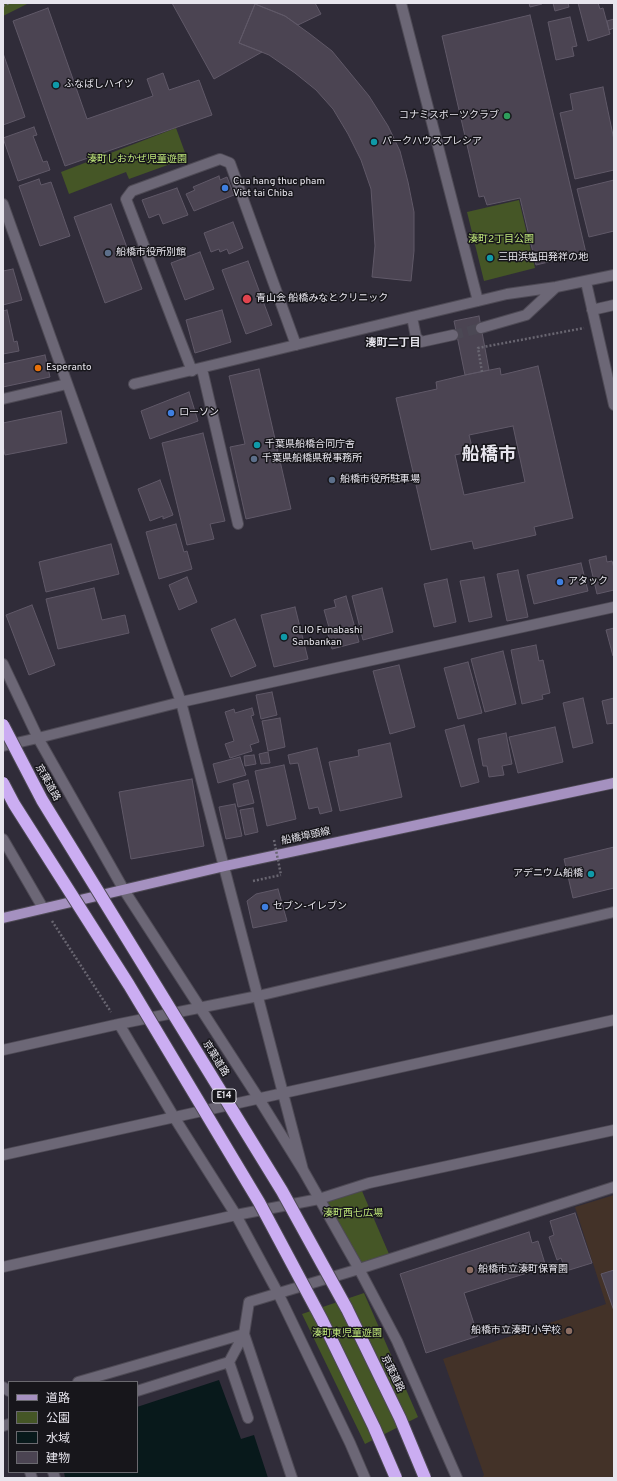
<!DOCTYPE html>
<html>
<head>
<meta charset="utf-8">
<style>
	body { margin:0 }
	#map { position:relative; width:617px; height:1481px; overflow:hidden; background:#302c39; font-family:Overpass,"Noto Sans JP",sans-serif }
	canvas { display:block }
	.frame { position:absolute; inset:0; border:4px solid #e7e5ed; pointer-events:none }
	.legend { position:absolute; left:8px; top:1381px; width:130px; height:92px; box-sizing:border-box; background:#17161b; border:1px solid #6a696f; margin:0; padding:5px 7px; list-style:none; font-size:12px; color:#e7e5ed }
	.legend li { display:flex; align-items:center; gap:8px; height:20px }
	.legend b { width:20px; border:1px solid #6a696f }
</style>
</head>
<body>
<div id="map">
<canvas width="617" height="1481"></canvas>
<div class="frame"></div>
<ul class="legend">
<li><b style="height:5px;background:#a591c0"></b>道路</li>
<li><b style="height:11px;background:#455626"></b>公園</li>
<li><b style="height:11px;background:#08191b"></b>水域</li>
<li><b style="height:11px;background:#4b4452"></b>建物</li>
</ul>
</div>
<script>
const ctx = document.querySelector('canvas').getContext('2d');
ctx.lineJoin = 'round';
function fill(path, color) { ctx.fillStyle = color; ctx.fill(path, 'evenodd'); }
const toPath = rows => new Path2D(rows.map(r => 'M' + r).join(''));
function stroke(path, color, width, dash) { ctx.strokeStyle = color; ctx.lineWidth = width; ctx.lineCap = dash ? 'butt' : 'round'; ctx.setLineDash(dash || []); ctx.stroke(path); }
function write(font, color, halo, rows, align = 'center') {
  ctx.font = font + ' Overpass,"Noto Sans JP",sans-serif'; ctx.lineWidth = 3; ctx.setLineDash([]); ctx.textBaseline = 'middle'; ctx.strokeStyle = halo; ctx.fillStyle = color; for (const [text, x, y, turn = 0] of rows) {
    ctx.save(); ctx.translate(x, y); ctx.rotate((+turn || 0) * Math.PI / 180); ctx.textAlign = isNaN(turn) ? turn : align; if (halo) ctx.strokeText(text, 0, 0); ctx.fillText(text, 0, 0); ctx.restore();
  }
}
const education = toPath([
	[614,1195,614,1478,482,1478,484,1475,443,1359,606,1304,575,1207]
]);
const green = toPath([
	[3,3,29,3,3,16],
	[176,128,187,158,129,179,126,172,69,194,61,172],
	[519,200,535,268,484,281,467,212],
	[362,1191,389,1254,362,1264,326,1201],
	[364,1293,418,1417,365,1444,302,1314]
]);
const water = toPath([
	[219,1380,241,1439,254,1435,268,1478,65,1478,64,1472,137,1472,137,1407]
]);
const building = toPath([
	[172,3,315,3,321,14,298,25,285,16,255,4,239,43,262,52,214,79,172,3],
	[529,3,541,3,542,4,530,7,529,3],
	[553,3,568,3,569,7,555,11,553,3],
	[578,3,598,3,600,9,603,8,610,34,588,41,578,3],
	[255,4,285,16,310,34,332,51,369,96,388,126,400,151,408,182,414,212,414,251,411,281,372,277,375,246,371,189,361,160,348,134,333,109,316,90,295,73,269,55,239,43,255,4],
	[48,8,87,119,153,96,147,79,163,73,169,90,199,80,212,115,65,166,13,21,48,8],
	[530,15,586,253,536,265,520,198,487,205,484,196,479,197,442,36,530,15],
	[570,17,577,46,572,47,574,56,556,60,548,22,570,17],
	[614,19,614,28,609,30,607,21,614,19],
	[3,53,25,117,3,125,3,53],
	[603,87,614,140,614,170,575,179,560,113,573,110,570,94,603,87],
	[34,127,37,135,33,136,43,162,47,161,50,170,18,181,3,138,34,127],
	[219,176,220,180,227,177,234,195,194,211,186,194,195,190,193,187,219,176],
	[39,179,41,185,51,182,70,236,40,246,19,186,39,179],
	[614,180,614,231,589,237,577,189,614,180],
	[177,188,188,215,163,224,159,214,149,218,142,200,177,188],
	[111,204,142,289,105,303,74,217,111,204],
	[233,222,243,248,229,254,227,249,220,252,219,249,211,252,204,233,233,222],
	[200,252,214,289,185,300,171,263,200,252],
	[248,261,272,325,246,334,222,270,248,261],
	[13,269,22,300,3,305,3,271,13,269],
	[7,310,14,342,17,341,19,351,3,354,3,311,7,310],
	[222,310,231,342,195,353,186,320,222,310],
	[479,316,489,370,465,375,454,321,479,316],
	[45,355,50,377,3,387,3,364,45,355],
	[538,366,573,518,534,527,536,535,474,549,472,541,431,550,396,398,437,389,436,382,465,375,500,368,501,375,538,366],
	[513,426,525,482,464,495,455,455,473,451,469,435,513,426],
	[259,369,291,509,246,519,230,447,245,444,229,376,259,369],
	[189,392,198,421,150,439,141,411,189,392],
	[61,411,67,443,5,455,3,446,3,423,61,411],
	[203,433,225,521,210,524,214,539,187,545,162,443,203,433],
	[160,480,173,515,163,519,163,516,150,521,138,489,160,480],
	[176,524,184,552,187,551,192,569,159,579,146,532,176,524],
	[111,544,119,574,46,592,39,562,111,544],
	[606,556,607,562,612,561,614,568,614,590,597,594,589,560,606,556],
	[581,563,588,591,534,604,527,575,581,563],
	[518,570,528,617,507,621,497,574,518,570],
	[187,577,197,602,179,610,169,585,187,577],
	[484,577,492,617,469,622,460,581,484,577],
	[447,579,456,622,434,627,424,584,447,579],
	[94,588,102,620,125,615,129,633,58,649,46,599,94,588],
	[382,588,393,632,363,640,352,596,382,588],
	[346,596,359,642,332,649,327,631,330,631,324,610,336,607,334,600,346,596],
	[32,605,55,665,29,675,6,615,32,605],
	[295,607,308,659,274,667,261,615,295,607],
	[235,619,256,666,231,677,211,629,235,619],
	[614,628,614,656,613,656,606,630,614,628],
	[536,645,539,661,543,660,550,693,542,695,543,699,522,704,511,650,536,645],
	[503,651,516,704,485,712,471,659,503,651],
	[468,662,482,713,458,719,444,668,468,662],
	[399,665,415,727,390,734,373,671,399,665],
	[272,692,277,715,261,719,256,695,272,692],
	[583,698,593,743,573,748,563,703,583,698],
	[614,698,614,723,607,724,602,701,614,698],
	[252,708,254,715,251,716,259,742,250,745,252,751,230,758,225,744,234,741,225,712,234,709,235,713,252,708],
	[280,718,285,747,268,751,262,721,280,718],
	[464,725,479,782,461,787,445,730,464,725],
	[555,727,563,762,518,773,509,737,555,727],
	[506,733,512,764,502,766,504,775,489,777,487,766,483,766,478,739,506,733],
	[390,743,402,797,340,811,329,762,359,756,358,750,390,743],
	[317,748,332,811,320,814,318,807,309,809,298,763,290,764,288,755,317,748],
	[268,752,270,763,261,764,259,754,268,752],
	[254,755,256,764,245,766,244,756,254,755],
	[240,757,246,775,218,783,213,764,240,757],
	[284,765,296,819,267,826,255,771,284,765],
	[192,779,204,846,131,859,119,792,192,779],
	[248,780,254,803,238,807,233,784,248,780],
	[235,804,242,836,226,839,219,807,235,804],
	[253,808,258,832,245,835,240,810,253,808],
	[614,847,614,888,573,898,564,859,614,847],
	[278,889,287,921,253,928,247,901,256,894,278,889],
	[575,1213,592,1263,566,1271,561,1258,557,1260,549,1237,554,1235,550,1221,575,1213],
	[529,1232,532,1243,538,1241,546,1267,464,1293,478,1336,426,1353,400,1274,529,1232],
	[614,1270,614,1311,601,1274,614,1270]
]);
const minorTunnel = toPath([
	[453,335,481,328]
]);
const path = toPath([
	[3,6,9,3],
	[482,372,478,348,584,328],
	[253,881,281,875],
	[52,921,111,1012]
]);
const minor = toPath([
	[401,3,478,301],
	[3,204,181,702,303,1170],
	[586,282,614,405],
	[592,310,614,305],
	[412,317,416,337,421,342,453,335],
	[481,328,526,315,556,287],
	[202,369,238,524],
	[192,371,126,199,132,191,220,159,230,163,296,345],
	[134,384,507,294,556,287,614,275],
	[3,399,67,384],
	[3,664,38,738,124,890,259,1099,303,1170,359,1269,397,1341,457,1478],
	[3,746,38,738,181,702,614,607],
	[3,839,43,908],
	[119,1024,174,1117,236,1215,278,1293,350,1443,365,1478],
	[3,1050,119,1024,258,996,614,912],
	[3,1155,614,1020],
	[3,1267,236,1215,319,1199,369,1183,614,1130],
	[244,1334,292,1478],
	[229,1362,244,1334,249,1302,359,1269,614,1187],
	[78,1382,244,1334],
	[3,1387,9,1391],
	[137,1391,229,1362,248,1418],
	[3,1426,9,1424],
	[30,1472,32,1478],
	[53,1472,55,1478]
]);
const major = toPath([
	[3,918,225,866,614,783]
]);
const pathBridge = toPath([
	[274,840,281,875]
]);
const highwayBridge = toPath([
	[3,725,42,800,282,1191,347,1309,400,1418,425,1478],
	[3,783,14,804,129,985,259,1202,322,1320,374,1427,396,1478]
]);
const markers = [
	[56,85,4,"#0f9aa8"],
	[507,116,4,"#2e9e5b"],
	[374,142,4,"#0f9aa8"],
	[225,188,4,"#3f7fe0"],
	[108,253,4,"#5c6f8a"],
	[490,258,4,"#0f9aa8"],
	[247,299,5,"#e0444e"],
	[38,368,4,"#e8710a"],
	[171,413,4,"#3f7fe0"],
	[257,445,4,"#0f9aa8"],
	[254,459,4,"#5c6f8a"],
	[332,480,4,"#5c6f8a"],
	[560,582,4,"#3f7fe0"],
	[284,637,4,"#0f9aa8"],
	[591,874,4,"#0f9aa8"],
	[265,907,4,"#3f7fe0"],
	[470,1270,4,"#8d6e63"],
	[569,1331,4,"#8d6e63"]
];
const shields = [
	[224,1096,24]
];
const shieldNames = [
	["E14",224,1096]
];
const poiNames = [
	["ふなばしハイツ",64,85],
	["コナミスポーツクラブ",499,116,"right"],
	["パークハウスプレシア",382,142],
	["Cua hang thuc pham",233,182],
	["Viet tai Chiba",233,194],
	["船橋市役所別館",116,253],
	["三田浜塩田発祥の地",498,258],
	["青山会 船橋みなとクリニック",256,299],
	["Esperanto",46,368],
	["ローソン",179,413],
	["千葉県船橋合同庁舎",265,445],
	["千葉県船橋県税事務所",262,459],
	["船橋市役所駐車場",340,480],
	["アタック",568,582],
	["CLIO Funabashi",292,631],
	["Sanbankan",292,643],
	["アデニウム船橋",583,874,"right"],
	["セブン-イレブン",273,907],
	["船橋市立湊町保育園",478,1270],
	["船橋市立湊町小学校",561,1331,"right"]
];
const parkNames = [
	["湊町しおかぜ児童遊園",137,160],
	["湊町2丁目公園",501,240],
	["湊町西七広場",353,1214],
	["湊町東児童遊園",347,1334]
];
const streetNames = [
	["京葉道路",47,783,61],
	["船橋埠頭線",306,837,-12],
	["京葉道路",215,1059,58],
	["京葉道路",392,1374,64]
];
const neighbourhoodNames = [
	["湊町二丁目",393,344]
];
const townNames = [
	["船橋市",489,456]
];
fill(education, '#433228');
fill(green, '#455626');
fill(water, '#08191b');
fill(building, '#4b4452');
stroke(building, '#605968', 1);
stroke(minorTunnel, '#4b4854', 10, [10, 5]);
stroke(minor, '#4e4a55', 12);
stroke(major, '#4e4a55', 12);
stroke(path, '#696671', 2.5, [2, 2]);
stroke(minor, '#6c6776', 10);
stroke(major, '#a591c0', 10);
stroke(highwayBridge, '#4e4a55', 14, []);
stroke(pathBridge, '#696671', 2.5, [2, 2]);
stroke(highwayBridge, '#cbadf2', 12);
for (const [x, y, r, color] of markers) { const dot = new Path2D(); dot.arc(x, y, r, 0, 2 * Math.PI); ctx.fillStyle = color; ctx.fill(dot); stroke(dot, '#17161b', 1.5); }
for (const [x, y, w] of shields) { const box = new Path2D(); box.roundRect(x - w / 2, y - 7, w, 14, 3); ctx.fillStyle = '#17161b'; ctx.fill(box); stroke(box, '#e7e5ed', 1); }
write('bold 9px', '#e7e5ed', null, shieldNames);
write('10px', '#e7e5ed', '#17161b', poiNames, 'left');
write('10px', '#bfe779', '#17161b', parkNames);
write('10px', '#e7e5ed', '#17161b', streetNames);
write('bold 11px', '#e7e5ed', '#17161b', neighbourhoodNames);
write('bold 18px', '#e7e5ed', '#17161b', townNames);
</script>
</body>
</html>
